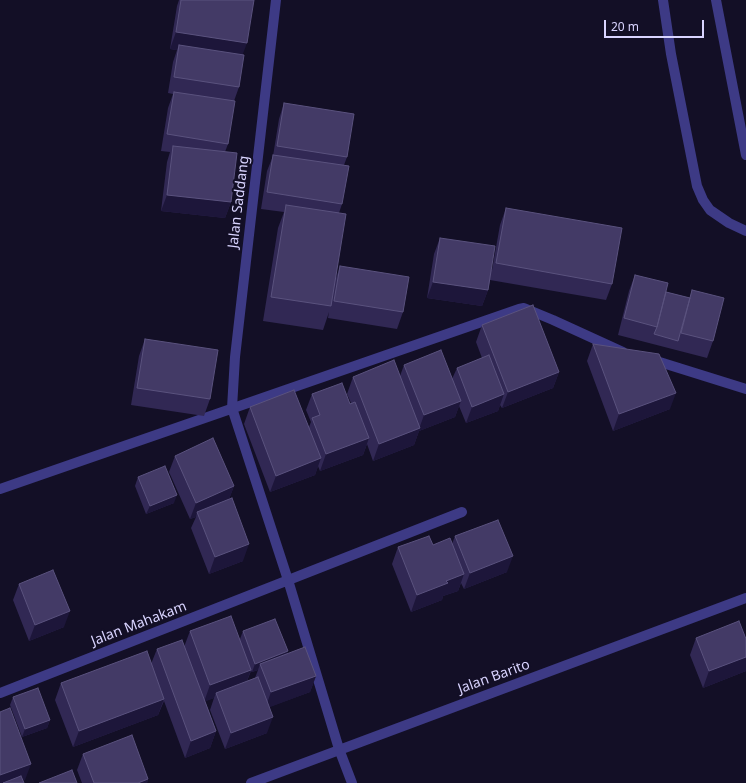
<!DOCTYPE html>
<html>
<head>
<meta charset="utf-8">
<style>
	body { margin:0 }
	#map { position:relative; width:746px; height:783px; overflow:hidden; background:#130f26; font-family:"Noto Sans",sans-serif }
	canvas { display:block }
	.scale { position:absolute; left:604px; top:20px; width:100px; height:18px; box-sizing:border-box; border:2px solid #d9d4ff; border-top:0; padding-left:5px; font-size:12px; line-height:14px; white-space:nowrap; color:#d9d4ff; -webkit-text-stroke:3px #130f26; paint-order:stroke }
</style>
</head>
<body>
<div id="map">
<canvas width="746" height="783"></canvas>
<div class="scale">20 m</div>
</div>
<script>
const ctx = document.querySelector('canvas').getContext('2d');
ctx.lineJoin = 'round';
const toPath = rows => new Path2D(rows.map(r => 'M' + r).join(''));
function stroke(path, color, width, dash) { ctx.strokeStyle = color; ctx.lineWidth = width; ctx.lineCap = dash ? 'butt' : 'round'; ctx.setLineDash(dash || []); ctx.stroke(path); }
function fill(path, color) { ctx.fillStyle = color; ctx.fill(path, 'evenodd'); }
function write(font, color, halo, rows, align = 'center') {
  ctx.font = font + ' "Noto Sans",sans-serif'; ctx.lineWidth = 4; ctx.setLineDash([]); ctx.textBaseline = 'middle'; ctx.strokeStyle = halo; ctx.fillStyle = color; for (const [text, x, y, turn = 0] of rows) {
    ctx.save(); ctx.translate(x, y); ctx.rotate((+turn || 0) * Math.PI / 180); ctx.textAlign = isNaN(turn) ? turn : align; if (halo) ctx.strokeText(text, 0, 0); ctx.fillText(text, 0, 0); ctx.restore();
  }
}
const minor = toPath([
	[276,0,235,357,232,408,288,580,339,749,352,783],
	[663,0,671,54,697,186,703,200,710,210,729,223,746,231],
	[716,0,746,155],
	[650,359,746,389],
	[0,489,519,309,524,308,553,320,623,352],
	[0,693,462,512],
	[251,783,746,598]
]);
const wall = toPath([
	[179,0,252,0,242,55,239,87,234,101,228,144,225,152,231,202,225,218,161,211,167,162,170,152,161,151,168,108,173,94,168,93,173,62,177,50,170,49,177,6],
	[284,103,347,157,344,165,342,204,339,213,336,278,340,266,403,312,397,329,328,318,329,312,323,330,263,321,278,228,284,212,261,209,267,171,273,156,279,119],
	[506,208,612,284,606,300,490,280,488,290,482,306,427,298,434,254,440,238,492,270,500,225],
	[635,275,666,292,690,298,692,290,713,341,707,358,618,335,629,291],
	[482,325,559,372,553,388,502,408,500,405,498,411,466,423,459,406,455,417,419,431,414,445,373,461,367,444,363,455,320,471,318,466,315,475,270,492,244,424,250,407,309,427,311,422,306,410,312,394,350,404,351,403,347,394,353,377,400,376,404,365,452,379,457,368,482,358,476,342],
	[145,339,210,399,204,416,131,405,139,356],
	[593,344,670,409,613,431,587,361],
	[175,456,234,486,229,499,243,561,209,574,191,528,196,517,190,519,169,472],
	[138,477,174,503,146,514,135,486],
	[455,536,507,572,464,589,461,583,458,591,443,596,442,600,411,612,392,564,398,547,452,544],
	[19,584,64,627,29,641,13,600],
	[190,631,240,639,243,631,287,654,316,676,310,692,269,707,267,733,225,749,210,710,214,698,205,701,216,731,210,748,185,758,164,701,158,715,73,747,55,700,61,683,151,664,157,649,184,647],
	[258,670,255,678,247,681,251,671,252,672],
	[696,638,746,639,746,671,703,688,690,655],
	[13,697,50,720,47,728,22,737,10,705],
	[83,754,148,779,147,783,82,783,77,770]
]);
const shadedWall = toPath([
	[176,32,247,43,241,59,179,45,177,50,170,49],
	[167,195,231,202,225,218,161,211],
	[433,282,488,290,482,306,427,298],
	[559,372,553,388,502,408,508,392],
	[676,393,670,409,613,431,619,414],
	[504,394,498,411,466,423,472,407],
	[461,401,455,417,419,431,414,445,373,461,379,444,419,429,424,415],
	[369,438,363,455,320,471,326,454],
	[321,458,315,475,270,492,276,476],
	[234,486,228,502,197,512,196,517,190,519,196,503],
	[177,495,174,503,146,514,150,506],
	[249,544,243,561,209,574,215,557],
	[513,556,507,572,464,589,470,573],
	[464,574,458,591,443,596,442,600,411,612,417,595,446,581],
	[70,611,64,627,29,641,35,625],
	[288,651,285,660,260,664,258,670,252,672,255,664],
	[746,657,746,671,703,688,709,671],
	[251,670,245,686,216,693,214,698,204,702,210,685],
	[316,676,310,692,265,709,271,692],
	[164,699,158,715,73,747,79,731],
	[273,717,267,733,225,749,231,733],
	[50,720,47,728,22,737,25,729],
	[216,731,210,748,185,758,191,741],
	[31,764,25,780,17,783,0,783,0,775],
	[148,779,147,783,138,783]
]);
const building = toPath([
	[181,0,254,0,247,43,176,32,181,0],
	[179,45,244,55,239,87,174,77,179,45],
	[174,92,235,101,228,144,167,134,174,92],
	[284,103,354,114,347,157,277,146,284,103],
	[173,146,237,153,231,202,167,195,173,146],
	[273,155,349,166,342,204,267,192,273,155],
	[286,205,346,214,331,306,271,297,286,205],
	[506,208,622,228,612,284,496,263,506,208],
	[440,238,495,246,488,290,433,282,440,238],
	[340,266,409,277,403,312,334,301,340,266],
	[635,275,668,283,657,327,624,318,635,275],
	[692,290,724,298,713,341,681,333,692,290],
	[666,292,690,298,678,341,654,334,657,327,666,292],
	[533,305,559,372,508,392,482,325,533,305],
	[145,339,218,350,210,399,137,388,145,339],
	[593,344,659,354,676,393,619,414,593,344],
	[441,350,461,401,424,415,404,365,441,350],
	[489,355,504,394,472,407,457,368,489,355],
	[394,360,420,428,379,444,353,377,394,360],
	[342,383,350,404,355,402,369,438,326,454,312,418,320,415,312,394,342,383],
	[294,390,321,458,276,476,250,407,294,390],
	[213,438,234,486,196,503,175,456,213,438],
	[165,466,177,495,150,506,138,477,165,466],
	[232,498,249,544,215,557,197,512,232,498],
	[498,520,513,556,470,573,455,536,498,520],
	[429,536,433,545,450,538,464,574,446,581,448,583,417,595,398,547,429,536],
	[53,570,70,611,35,625,19,584,53,570],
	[231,616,251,670,210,685,190,631,231,616],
	[275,619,288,651,255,664,243,631,275,619],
	[739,621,746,639,746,657,709,671,696,638,739,621],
	[182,640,216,731,191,741,157,649,182,640],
	[305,647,316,676,271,692,260,664,305,647],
	[147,651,164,699,79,731,61,683,147,651],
	[258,677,273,717,231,733,216,693,258,677],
	[38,688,50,720,25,729,13,697,38,688],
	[10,708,31,764,0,775,0,712,10,708],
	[132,735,148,779,138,783,94,783,83,754,132,735],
	[72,770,77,783,39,783,72,770],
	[21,776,24,783,3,783,21,776]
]);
const streetNames = [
	["Jalan Saddang",239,202,-83],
	["Jalan Mahakam",139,624,-21],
	["Jalan Barito",494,677,-20]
];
stroke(minor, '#3d3a85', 10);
fill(wall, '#312854');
fill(shadedWall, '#1d163a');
fill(building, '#433a66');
stroke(building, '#5a527e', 1);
write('14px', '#d9d4ff', '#130f26', streetNames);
</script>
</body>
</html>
